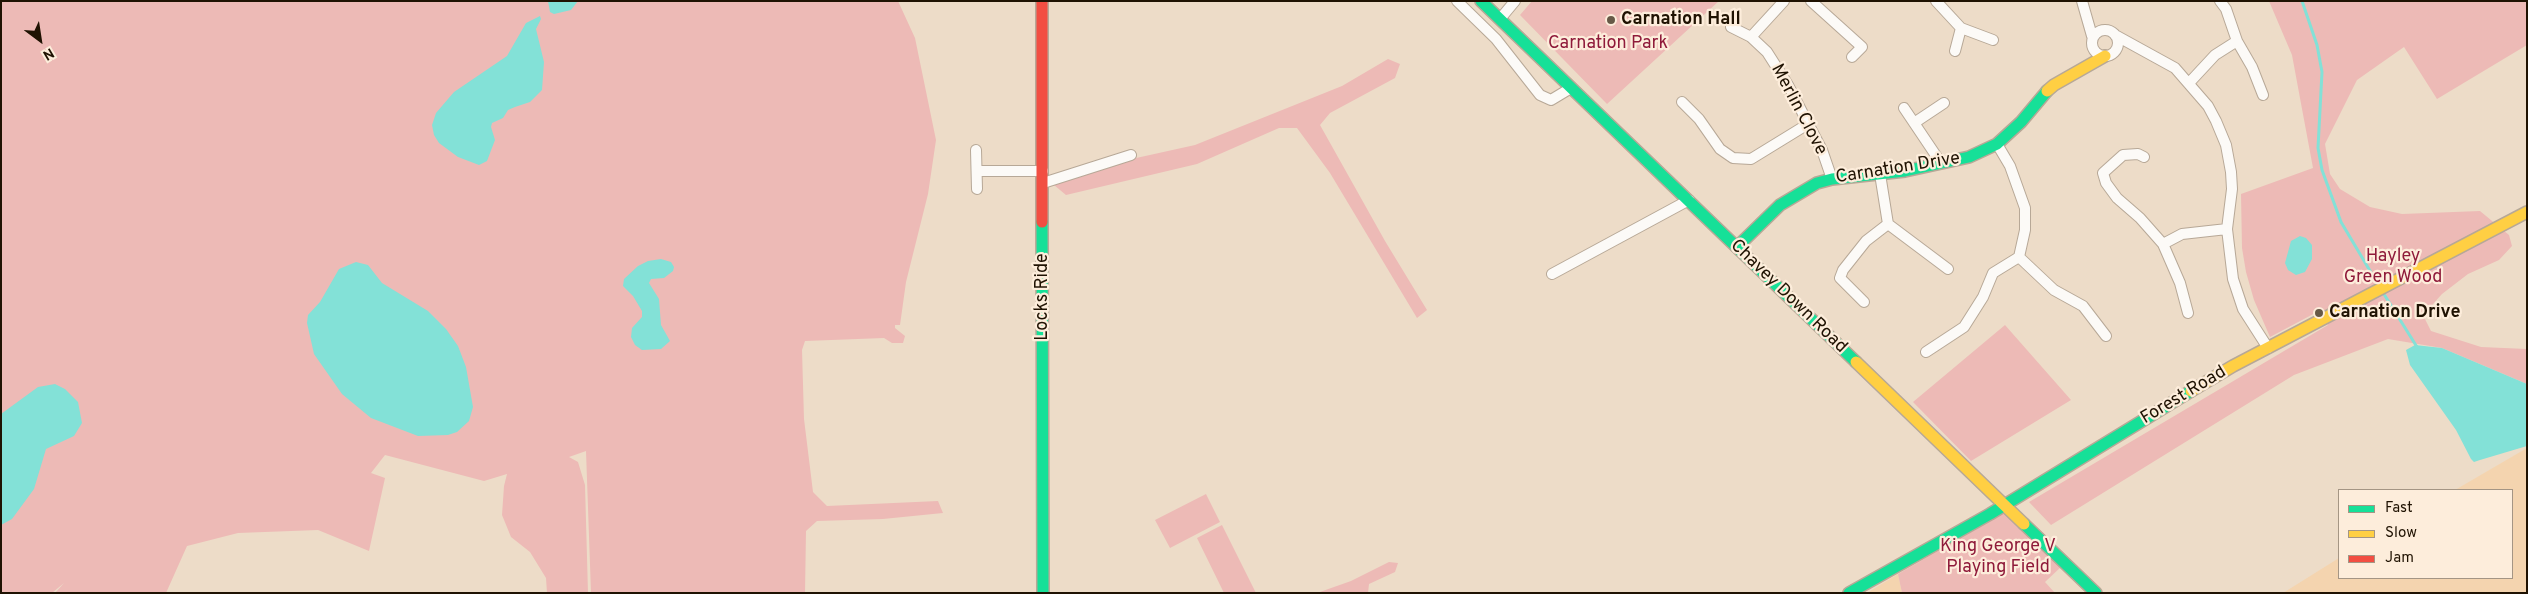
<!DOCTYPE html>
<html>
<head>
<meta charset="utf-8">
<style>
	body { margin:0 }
	#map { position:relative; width:2528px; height:594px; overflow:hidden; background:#eddcc8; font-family:Overpass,sans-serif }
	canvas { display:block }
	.frame { position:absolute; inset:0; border:2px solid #1f1202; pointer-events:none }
	.legend { position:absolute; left:2338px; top:489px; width:175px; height:90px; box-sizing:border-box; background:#fdeddb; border:1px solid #a49584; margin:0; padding:6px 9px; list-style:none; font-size:15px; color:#1f1202 }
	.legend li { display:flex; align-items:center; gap:10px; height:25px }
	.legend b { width:25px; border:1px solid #a49584 }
	.north { position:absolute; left:15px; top:15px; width:50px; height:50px; -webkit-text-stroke:4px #fdeddb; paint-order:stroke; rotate:149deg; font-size:14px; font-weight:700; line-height:20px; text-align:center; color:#1f1202 }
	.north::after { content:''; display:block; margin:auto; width:18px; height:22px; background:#1f1202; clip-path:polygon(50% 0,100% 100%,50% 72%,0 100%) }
</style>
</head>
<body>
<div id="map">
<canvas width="2528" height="594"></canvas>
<div class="frame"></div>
<ul class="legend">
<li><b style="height:6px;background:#16e098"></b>Fast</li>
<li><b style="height:6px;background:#ffcf43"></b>Slow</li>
<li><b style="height:6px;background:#f24e42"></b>Jam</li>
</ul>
<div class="north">N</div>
</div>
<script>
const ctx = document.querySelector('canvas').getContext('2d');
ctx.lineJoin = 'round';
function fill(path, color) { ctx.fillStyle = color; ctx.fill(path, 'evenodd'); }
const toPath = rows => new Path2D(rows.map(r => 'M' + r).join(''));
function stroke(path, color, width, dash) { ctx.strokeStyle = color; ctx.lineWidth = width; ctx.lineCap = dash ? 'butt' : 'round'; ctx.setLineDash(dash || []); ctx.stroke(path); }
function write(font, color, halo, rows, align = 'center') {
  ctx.font = font + ' Overpass,sans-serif'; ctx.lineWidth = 4.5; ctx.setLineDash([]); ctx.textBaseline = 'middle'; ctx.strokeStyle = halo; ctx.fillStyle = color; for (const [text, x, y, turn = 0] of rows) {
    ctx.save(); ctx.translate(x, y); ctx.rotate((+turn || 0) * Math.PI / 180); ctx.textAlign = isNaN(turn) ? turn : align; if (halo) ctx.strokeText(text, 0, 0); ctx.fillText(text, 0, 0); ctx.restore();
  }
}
const built = toPath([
	[2527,448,2527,593,2283,593,2339,558,2339,578,2512,578,2512,490,2455,490],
	[1898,574,1902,593,1867,593]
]);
const green = toPath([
	[1,1,898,1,915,38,936,140,928,194,906,282,900,325,895,325,895,328,905,336,903,343,892,343,884,338,805,341,802,350,804,419,813,492,827,506,938,501,943,513,883,519,817,521,806,531,805,593,591,593,586,451,569,457,578,462,585,485,588,593,547,593,546,578,530,552,511,537,502,515,504,486,507,474,484,481,385,455,371,473,385,478,369,551,318,530,238,533,187,546,166,593,55,593,64,583,52,593,1,593],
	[1532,1,1719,1,1607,104,1520,15],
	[2269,1,2527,1,2527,45,2437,99,2404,47,2357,80,2325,144,2330,174,2340,189,2370,207,2402,214,2480,211,2509,235,2512,246,2499,260,2468,274,2442,294,2423,315,2431,331,2481,347,2527,349,2527,384,2442,348,2388,339,2294,375,2051,525,2029,502,2328,325,2319,311,2270,337,2254,300,2246,272,2242,248,2241,194,2313,168,2292,55],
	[1388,59,1400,64,1395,78,1330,113,1320,125,1385,241,1427,310,1417,318,1330,173,1297,128,1279,128,1197,164,1066,195,1054,185,1064,174,1195,145,1342,86],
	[2005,325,2071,400,1971,461,1913,402],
	[1206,494,1220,522,1170,548,1155,520],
	[2004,513,2062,566,2045,582,2055,593,1902,593,1898,574],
	[1222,525,1256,593,1224,593,1197,538],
	[1389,562,1398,563,1395,572,1369,584,1368,593,1317,593,1351,581]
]);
const water = toPath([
	[548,1,578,1,571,10,554,14,550,12],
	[540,16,541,19,536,29,544,62,542,90,530,102,515,107,508,110,503,118,492,123,491,127,495,140,487,161,479,165,458,157,439,143,434,135,432,125,436,113,454,92,507,56,526,23],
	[2300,236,2306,238,2312,245,2312,259,2305,272,2296,275,2288,270,2285,263,2291,241],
	[661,259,671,262,674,267,673,271,664,278,651,279,649,283,659,299,661,325,670,341,661,349,642,350,635,345,631,337,632,328,642,317,642,311,633,296,623,286,624,279,638,266,648,261],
	[356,262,368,265,382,283,428,311,446,329,458,346,466,367,473,407,469,421,457,432,448,435,418,436,371,418,342,394,314,354,307,323,308,315,320,302,339,269],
	[2415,345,2442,348,2527,384,2527,446,2480,460,2474,462,2471,459,2456,430,2410,365,2406,350],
	[55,384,65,389,78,402,82,423,74,436,46,449,34,489,12,519,1,525,1,414,38,387]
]);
const stream = toPath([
	[2302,1,2317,45,2322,72,2318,148,2322,170,2341,222,2379,286],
	[2382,291,2417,347]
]);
const street = toPath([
	[1457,1,1496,39,1540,95,1551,100,1571,88],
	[1784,1,1751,37,1767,52,1788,85,1822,150,1832,179],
	[1811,1,1862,47,1852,57],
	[1936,1,1961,28],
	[2082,1,2092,36],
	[1500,19,1515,1],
	[1731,27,1751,37],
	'2092 43a13 13 0 1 1 26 0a13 13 0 1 1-26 0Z',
	[2115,35,2175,68,2208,106,2216,121,2226,145,2231,172,2232,189,2227,229,2233,279,2243,309,2268,348],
	[2237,41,2252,67,2263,95],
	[1955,51,1961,28,1993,40],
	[2189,83,2215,55,2237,41,2226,9,2220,1],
	[1682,102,1699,119,1720,149,1733,158,1751,159,1808,124],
	[1904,108,1941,163],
	[1914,123,1944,103],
	[976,150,977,189],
	[2144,157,2138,154,2123,155,2103,173,2106,183,2117,198,2140,218,2163,244,2180,283,2188,313],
	[977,171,1043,171],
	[1880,174,1888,224],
	[1043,183,1131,155],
	[2163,244,2182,234,2227,229],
	[2019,257,2054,290,2083,306,2106,336],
	[1552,274,1689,200],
	[1864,302,1840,278,1843,270,1866,241,1888,224,1948,269],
	[1926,352,1964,327,1983,297,1993,273,2019,257,2025,230,2025,208,2010,166,1997,144]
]);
const fast = toPath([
	[1481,1,1856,362],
	[1042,222,1043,593],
	[1737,247,1780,205,1817,183,1832,179,1905,171,1969,157,1997,144,2021,122,2047,91],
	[2024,524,2096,593],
	[1849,593,1990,514,2191,391]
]);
const slow = toPath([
	[2047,91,2054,85,2105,56],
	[1856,362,2024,524],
	[2191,391,2233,366,2527,212]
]);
const jam = toPath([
	[1042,1,1042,222]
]);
const markers = [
	[1611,20,5,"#675947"],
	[2319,313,5,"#675947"]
];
const poiNames = [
	["Carnation Hall",1621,20],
	["Carnation Drive",2329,313]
];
const parkNames = [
	["Carnation Park",1608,44],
	["Hayley",2393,257],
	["Green Wood",2393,278],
	["King George V",1998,547],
	["Playing Field",1998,568]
];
const streetNames = [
	["Merlin Clove",1798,110,62],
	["Carnation Drive",1898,169,-9],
	["Locks Ride",1043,297,-90],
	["Chavey Down Road",1788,297,44],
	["Forest Road",2184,396,-31]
];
fill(built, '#f4d4af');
fill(green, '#edbab6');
fill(water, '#83e1d7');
stroke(stream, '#83e1d7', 3);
stroke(street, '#b7a897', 12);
stroke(fast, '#b7a897', 14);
stroke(slow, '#b7a897', 14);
stroke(jam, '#b7a897', 14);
stroke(street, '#fcfaf7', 10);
stroke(fast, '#16e098', 11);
stroke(slow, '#ffcf43', 11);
stroke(jam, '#f24e42', 11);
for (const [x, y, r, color] of markers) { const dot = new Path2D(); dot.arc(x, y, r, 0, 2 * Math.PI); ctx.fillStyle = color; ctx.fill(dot); stroke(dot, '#fdeddb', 2); }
write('bold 18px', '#1f1202', '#fdeddb', poiNames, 'left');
write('18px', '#8f1a3a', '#fdeddb', parkNames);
write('18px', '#1f1202', '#fdeddb', streetNames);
</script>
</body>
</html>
